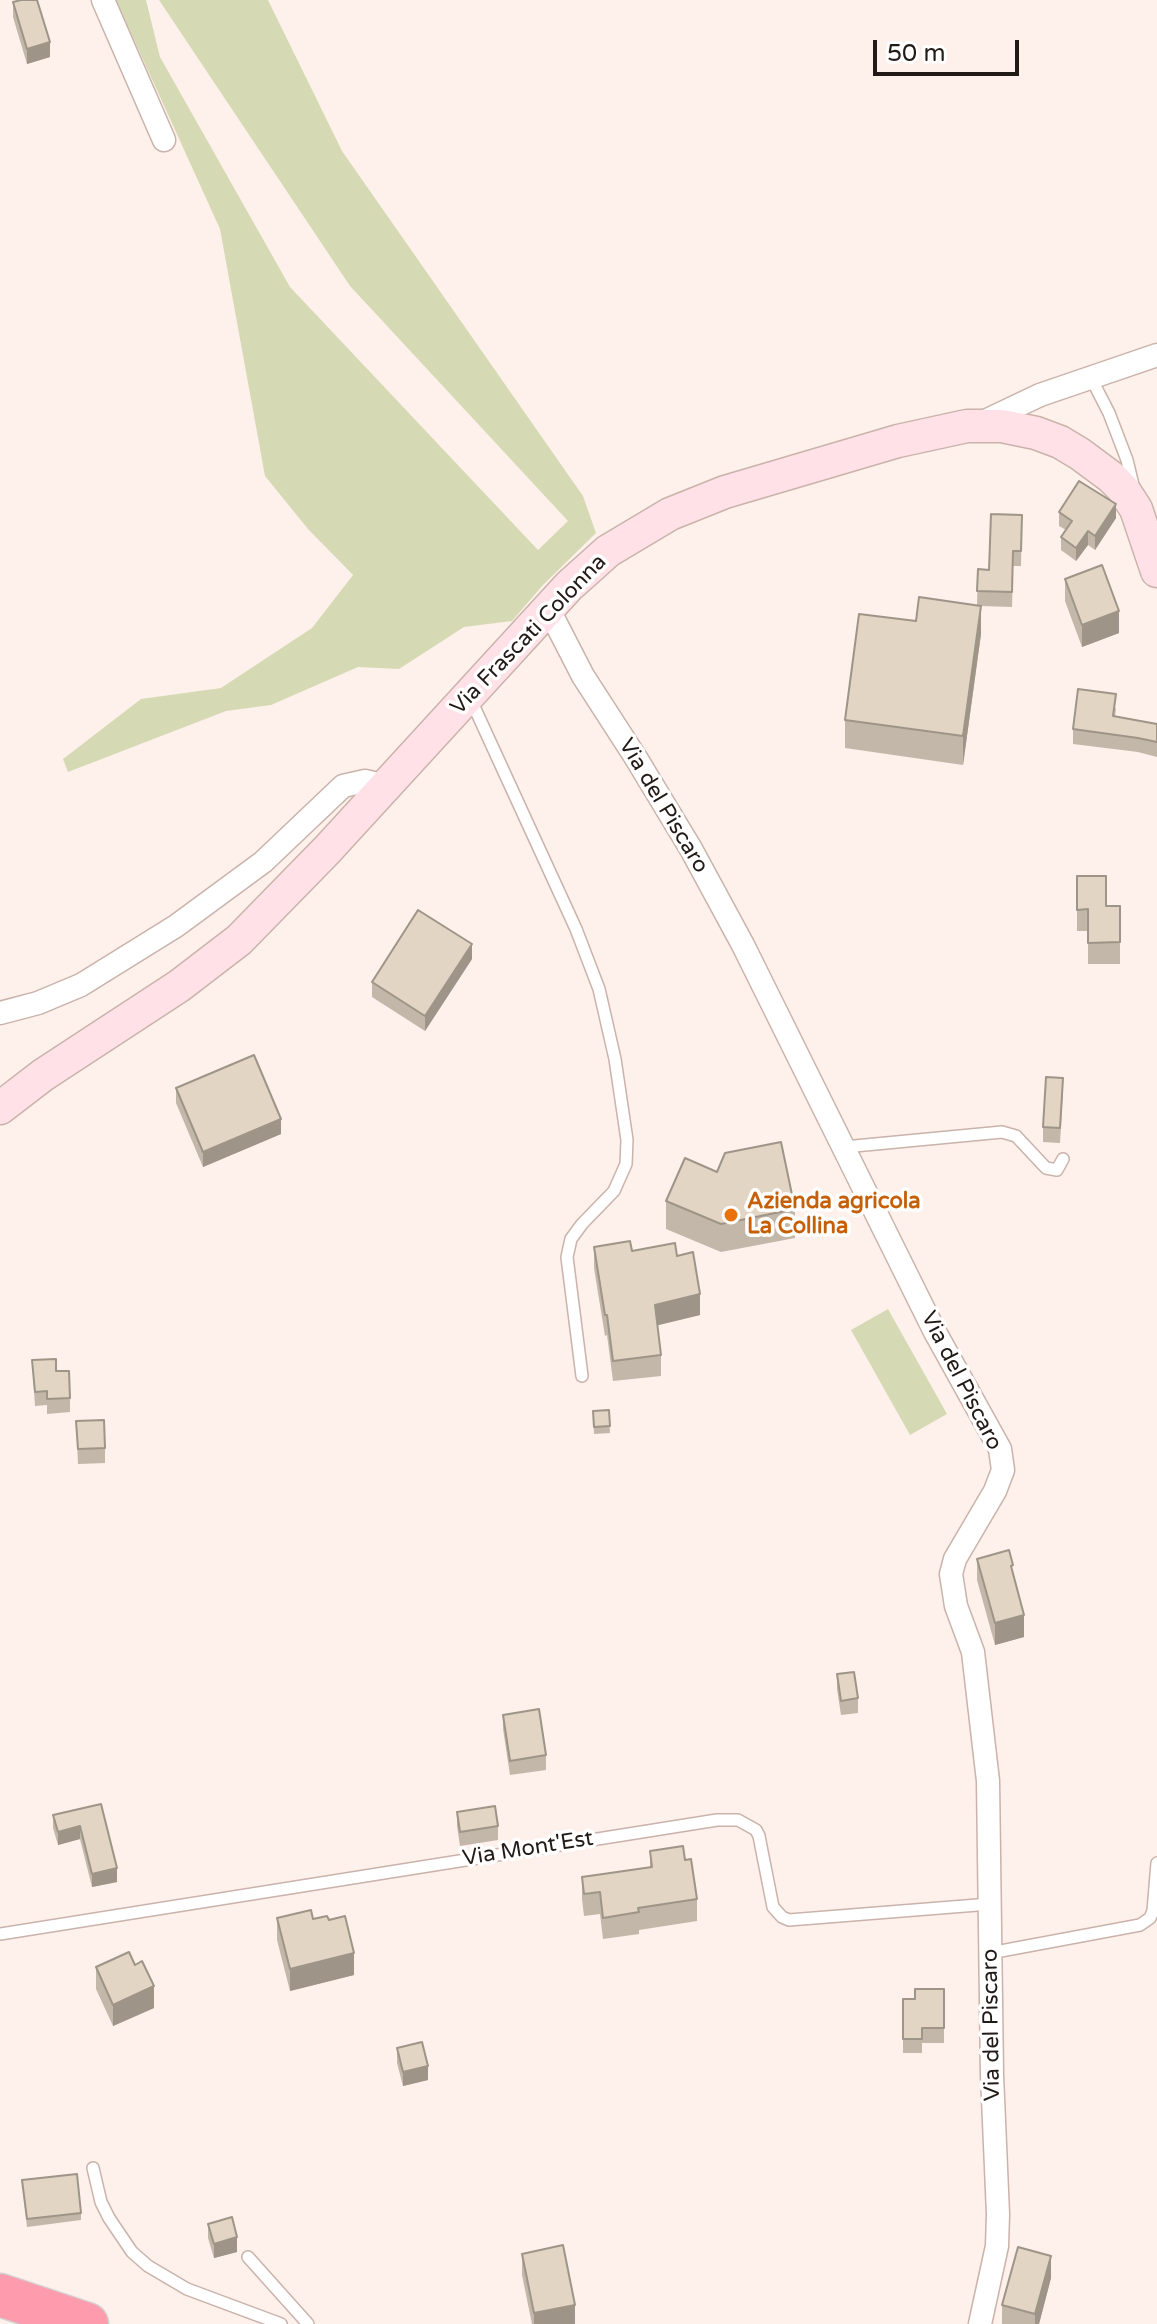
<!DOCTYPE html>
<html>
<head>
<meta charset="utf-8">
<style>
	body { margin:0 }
	#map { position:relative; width:1157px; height:2324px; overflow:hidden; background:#fef0ea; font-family:"Varela Round",sans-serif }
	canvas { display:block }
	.scale { position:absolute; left:873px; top:40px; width:146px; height:36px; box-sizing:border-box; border:4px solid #211a16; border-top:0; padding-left:10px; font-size:24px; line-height:28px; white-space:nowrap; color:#211a16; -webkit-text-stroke:6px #fff; paint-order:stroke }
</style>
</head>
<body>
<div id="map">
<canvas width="1157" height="2324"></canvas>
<div class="scale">50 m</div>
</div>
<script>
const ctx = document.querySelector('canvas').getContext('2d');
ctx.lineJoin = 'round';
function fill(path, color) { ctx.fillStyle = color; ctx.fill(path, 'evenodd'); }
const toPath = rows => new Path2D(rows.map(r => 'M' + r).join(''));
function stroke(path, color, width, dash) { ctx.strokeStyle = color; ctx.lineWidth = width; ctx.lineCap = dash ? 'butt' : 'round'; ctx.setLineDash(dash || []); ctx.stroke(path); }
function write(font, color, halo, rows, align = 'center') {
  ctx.font = font + ' "Varela Round",sans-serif'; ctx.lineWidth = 7; ctx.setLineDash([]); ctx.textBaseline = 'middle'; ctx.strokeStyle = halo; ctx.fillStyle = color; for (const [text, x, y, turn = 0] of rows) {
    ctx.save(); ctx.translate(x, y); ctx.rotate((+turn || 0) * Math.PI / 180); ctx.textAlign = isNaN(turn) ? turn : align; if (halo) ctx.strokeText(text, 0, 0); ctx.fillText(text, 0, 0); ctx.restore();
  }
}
const green = toPath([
	[116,0,146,0,160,57,290,287,538,550,568,521,350,286,159,0,268,0,342,151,583,496,596,533,543,585,512,621,464,627,399,669,358,667,271,705,226,711,68,772,63,759,141,699,221,688,312,628,353,575,308,529,265,476,220,229],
	[888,1309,947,1414,910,1435,851,1330]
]);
const lane = toPath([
	[1091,378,1109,413,1127,460,1133,485],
	[471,700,576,929,599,989,615,1059,627,1140,626,1164,614,1191,582,1224,571,1239,567,1257,582,1376],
	[844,1147,1002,1132,1016,1136,1046,1168,1057,1170,1063,1159],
	[0,1934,717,1820,738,1820,756,1830,759,1836,773,1907,782,1917,789,1920,990,1904],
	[990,1953,1140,1925,1150,1918,1153,1911,1157,1863],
	[93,2168,101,2202,109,2218,132,2252,148,2266,187,2289,281,2324],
	[248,2257,308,2324]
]);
const street = toPath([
	[103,0,164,140],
	[979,424,1040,395,1157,355],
	[548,608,583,676,636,758,691,849,743,945,935,1332,1000,1449,1003,1470,995,1491,955,1559,951,1574,956,1606,973,1652,988,1781,992,2075,998,2214,997,2246,980,2324],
	[0,1013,38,1003,81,985,176,926,263,862,343,786,365,781,386,786]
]);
const secondary = toPath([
	[0,1108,43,1075,179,986,239,940,327,850,569,586,608,551,670,514,725,492,898,441,967,426,1002,426,1036,433,1060,442,1080,454,1111,477,1123,489,1136,509,1157,571]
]);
const highway = toPath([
	[0,2295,87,2324]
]);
const wall = toPath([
	[13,2,50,57,27,64,13,17],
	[1059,512,1116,518,1095,550,1088,545,1076,561,1061,550,1061,537,1066,530,1059,526],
	[1022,515,1021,566,1013,566,1012,607,981,606,981,634,963,765,845,748,845,720,916,621,977,605,978,569,989,570],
	[1065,579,1119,633,1082,647,1065,601],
	[1116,708,1115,717,1157,724,1157,757,1138,752,1073,744,1073,729],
	[1077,876,1106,906,1120,906,1120,964,1088,964,1088,931,1077,931],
	[472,959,425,1031,372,997,372,982],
	[176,1088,281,1134,203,1167,176,1103],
	[1063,1092,1060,1143,1043,1142,1043,1127],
	[666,1201,795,1209,795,1238,721,1252,666,1229],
	[594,1247,677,1256,700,1315,657,1325,661,1355,661,1376,613,1381,607,1335,605,1336,594,1268],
	[32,1360,56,1371,70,1398,70,1412,47,1414,47,1405,35,1406],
	[609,1410,610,1433,594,1434,593,1411],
	[76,1421,105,1448,105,1463,78,1464],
	[977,1559,1013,1575,1024,1637,995,1645,977,1580],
	[837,1674,858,1698,858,1713,841,1715,837,1689],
	[503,1715,546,1755,546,1770,510,1775,503,1729],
	[101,1804,117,1882,92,1887,80,1839,58,1845,53,1828,53,1815],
	[457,1812,498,1826,498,1840,460,1846,457,1826],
	[650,1851,685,1860,697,1899,697,1921,639,1930,639,1934,603,1939,600,1914,584,1916,582,1899,582,1877,650,1868],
	[277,1918,313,1919,354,1975,290,1991,277,1940],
	[96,1967,154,2008,113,2026,96,1989],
	[944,1989,944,2043,922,2043,922,2053,903,2053,903,1999,915,1999],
	[397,2048,428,2080,403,2086,397,2063],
	[22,2180,81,2213,81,2220,27,2227],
	[208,2224,237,2252,214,2258,208,2238],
	[522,2254,575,2324,532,2324,522,2275],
	[1051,2278,1039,2324,1002,2324,1002,2305]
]);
const shadedWall = toPath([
	[50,42,50,57,27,64,27,49],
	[1116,504,1116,518,1095,550,1095,536],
	[1088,531,1088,545,1076,561,1076,548],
	[981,606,981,634,963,765,963,736],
	[1119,611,1119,633,1082,647,1082,625],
	[472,944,472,959,425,1031,425,1016],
	[281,1119,281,1134,203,1167,203,1152],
	[700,1294,700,1315,655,1326,655,1305],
	[1024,1615,1024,1637,995,1645,995,1623],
	[80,1826,80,1839,58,1845,58,1832],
	[117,1868,117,1882,92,1887,92,1874],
	[354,1953,354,1975,290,1991,290,1969],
	[154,1986,154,2008,113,2026,113,2005],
	[428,2066,428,2080,403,2086,403,2072],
	[237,2237,237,2252,214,2258,214,2244],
	[1051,2256,1051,2278,1039,2324,1035,2324,1035,2314],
	[575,2305,575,2324,534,2324,534,2313]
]);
const building = toPath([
	[21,0,37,0,50,42,27,49,13,2,21,0],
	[1079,481,1116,504,1095,536,1088,531,1076,548,1061,537,1072,521,1059,512,1079,481],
	[991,514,1022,515,1021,551,1013,551,1012,592,977,591,978,569,989,570,991,514],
	[1102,565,1119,611,1082,625,1065,579,1102,565],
	[919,597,981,606,963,736,845,720,859,614,916,621,919,597],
	[1078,689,1116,694,1113,716,1157,724,1157,742,1138,738,1073,729,1078,689],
	[1077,876,1106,876,1106,906,1120,906,1120,942,1088,943,1088,909,1077,910,1077,876],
	[418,910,472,944,425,1016,372,982,418,910],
	[254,1055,281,1119,203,1152,176,1088,254,1055],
	[1046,1077,1063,1078,1060,1128,1043,1127,1046,1077],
	[781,1142,795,1209,721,1224,666,1201,685,1158,717,1172,725,1153,781,1142],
	[630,1241,632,1251,675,1243,677,1256,693,1252,700,1294,655,1305,661,1355,613,1361,607,1315,605,1315,594,1247,630,1241],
	[56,1359,56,1371,69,1371,70,1398,47,1399,47,1391,35,1392,32,1360,56,1359],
	[609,1410,610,1426,594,1427,593,1411,609,1410],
	[104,1420,105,1448,78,1449,76,1421,104,1420],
	[1009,1550,1013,1565,1011,1566,1024,1615,995,1623,977,1559,1009,1550],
	[854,1672,858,1698,841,1701,837,1674,854,1672],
	[539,1709,546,1755,510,1761,503,1715,539,1709],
	[101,1804,117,1868,92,1874,80,1826,58,1832,53,1815,101,1804],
	[495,1806,498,1826,460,1832,457,1812,495,1806],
	[683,1846,685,1860,691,1859,697,1899,638,1908,639,1912,603,1918,600,1892,584,1894,582,1877,652,1867,650,1851,683,1846],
	[311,1910,313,1919,327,1916,329,1920,345,1916,354,1953,290,1969,277,1918,311,1910],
	[129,1952,135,1965,142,1961,154,1986,113,2005,96,1967,129,1952],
	[915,1989,944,1989,944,2028,922,2028,922,2039,903,2039,903,1999,915,1999,915,1989],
	[422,2042,428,2066,403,2072,397,2048,422,2042],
	[77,2174,81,2213,27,2219,22,2180,77,2174],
	[232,2217,237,2237,214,2244,208,2224,232,2217],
	[563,2245,575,2305,534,2313,522,2254,563,2245],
	[1018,2247,1051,2256,1035,2314,1002,2305,1018,2247]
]);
const markers = [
	[731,1215,8,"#e8710a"]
];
const streetNames = [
	["Via Frascati Colonna",529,635,-46],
	["Via del Piscaro",663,806,59],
	["Via del Piscaro",961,1381,63],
	["Via Mont'Est",528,1849,-9],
	["Via del Piscaro",992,2025,-91]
];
const foodNames = [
	["Azienda agricola",747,1202],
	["La Collina",747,1227]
];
fill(green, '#d6dab4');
stroke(lane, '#c9b3aa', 14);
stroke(street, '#c9b3aa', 25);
stroke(secondary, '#c9b3aa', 35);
stroke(highway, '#d3d1d0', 45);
stroke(lane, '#fff', 11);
stroke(street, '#fff', 22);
stroke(secondary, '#ffe1e7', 32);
stroke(highway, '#fe9cae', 42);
fill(wall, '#c2b7a8');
fill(shadedWall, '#9e9588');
fill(building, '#e2d5c3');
stroke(building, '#9e9588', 2);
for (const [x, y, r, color] of markers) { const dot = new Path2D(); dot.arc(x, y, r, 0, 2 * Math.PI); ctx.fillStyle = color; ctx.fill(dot); stroke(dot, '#fff', 3); }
write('22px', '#211a16', '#fff', streetNames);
write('bold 22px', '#c56008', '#fff', foodNames, 'left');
</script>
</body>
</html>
